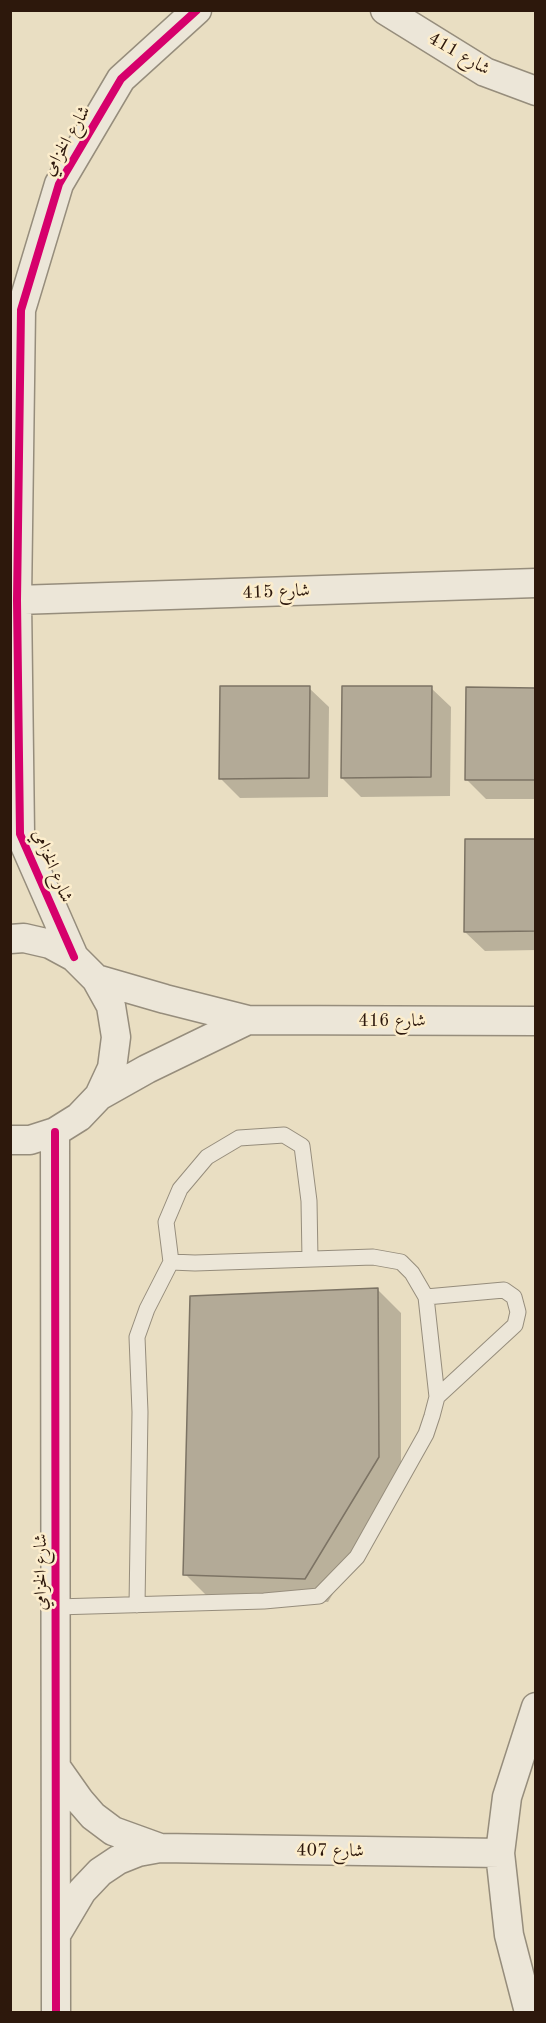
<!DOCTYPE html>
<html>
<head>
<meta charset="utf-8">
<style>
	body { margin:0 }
	#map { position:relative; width:546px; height:2023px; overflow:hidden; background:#e9dec2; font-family:"Old Standard TT",serif }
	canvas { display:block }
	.frame { position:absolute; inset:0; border:12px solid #2d180c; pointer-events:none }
</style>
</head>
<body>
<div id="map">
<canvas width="546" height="2023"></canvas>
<div class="frame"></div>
</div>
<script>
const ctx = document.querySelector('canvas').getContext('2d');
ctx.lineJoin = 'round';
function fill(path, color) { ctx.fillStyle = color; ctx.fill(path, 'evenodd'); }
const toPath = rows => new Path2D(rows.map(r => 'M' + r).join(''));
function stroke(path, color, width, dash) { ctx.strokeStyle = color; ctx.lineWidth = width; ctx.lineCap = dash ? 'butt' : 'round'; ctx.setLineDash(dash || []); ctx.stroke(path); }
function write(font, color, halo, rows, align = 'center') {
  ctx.font = font + ' "Old Standard TT",Amiri,serif'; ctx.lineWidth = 5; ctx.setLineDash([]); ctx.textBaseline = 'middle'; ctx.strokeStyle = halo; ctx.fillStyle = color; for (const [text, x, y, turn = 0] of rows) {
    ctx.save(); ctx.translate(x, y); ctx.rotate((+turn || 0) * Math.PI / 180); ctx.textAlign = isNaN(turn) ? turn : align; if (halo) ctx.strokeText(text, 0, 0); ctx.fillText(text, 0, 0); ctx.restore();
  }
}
const shadow = toPath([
	[309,688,329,707,328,797,240,798,220,778],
	[431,688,451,707,450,796,361,797,342,778],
	[536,689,536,799,486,799,467,780],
	[536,841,536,950,485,951,465,932],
	[378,1290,401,1313,401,1480,328,1602,208,1597,185,1574]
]);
const building = toPath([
	[220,686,310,686,309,778,219,779,220,686],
	[342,686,432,686,431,777,341,778,342,686],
	[466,687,536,688,536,780,465,780,466,687],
	[465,839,536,839,536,931,464,932,465,839],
	[378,1288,379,1457,305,1579,183,1575,190,1296,378,1288]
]);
const lane = toPath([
	[426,1297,504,1290,514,1297,518,1312,515,1325,437,1397],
	[137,1605,140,1412,137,1337,147,1309,171,1262,166,1222,180,1189,207,1157,239,1138,284,1135,302,1146,309,1201,310,1259],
	[56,1607,264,1601,319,1596,357,1557,426,1434,432,1416,437,1397,426,1297,412,1273,401,1262,373,1257,195,1263,171,1262]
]);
const street = toPath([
	[385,10,485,72,536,91],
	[17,600,536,583],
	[10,939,24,938,50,944,74,957,96,979,111,1006,116,1037,112,1068,99,1096,79,1117,55,1132,30,1140,10,1140],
	[74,957,20,834,17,600,21,310,59,184,121,79,197,10],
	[96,979,165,999,248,1020,536,1021],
	[99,1096,147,1069,248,1020],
	[55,1132,56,2012],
	[56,1767,80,1801,93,1816,113,1831,160,1848],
	[57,1933,82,1891,100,1872,118,1860,138,1852,160,1848,500,1853],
	[529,2012,509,1935,500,1853,507,1797,536,1707]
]);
const cycleway = toPath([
	[74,957,20,834,17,600,21,310,59,184,121,79,197,10],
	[55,1132,56,2012]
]);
const streetNames = [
	["شارع 411",459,54,30],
	["شارع الخزامي",67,141,-60],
	["شارع 415",276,592,-2],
	["شارع الخزامي",52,866,67],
	["شارع 416",392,1021],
	["شارع الخزامي",41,1572,-90],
	["شارع 407",330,1851,1]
];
fill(shadow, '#0003');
fill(building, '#b3aa97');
stroke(building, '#7c7364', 1.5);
stroke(lane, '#968d7c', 17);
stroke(street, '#968d7c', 31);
stroke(lane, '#ece6d8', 15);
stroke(street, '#ece6d8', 28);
stroke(cycleway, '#d6006c', 8);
write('18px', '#2d180c', '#fcedcc', streetNames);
</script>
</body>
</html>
